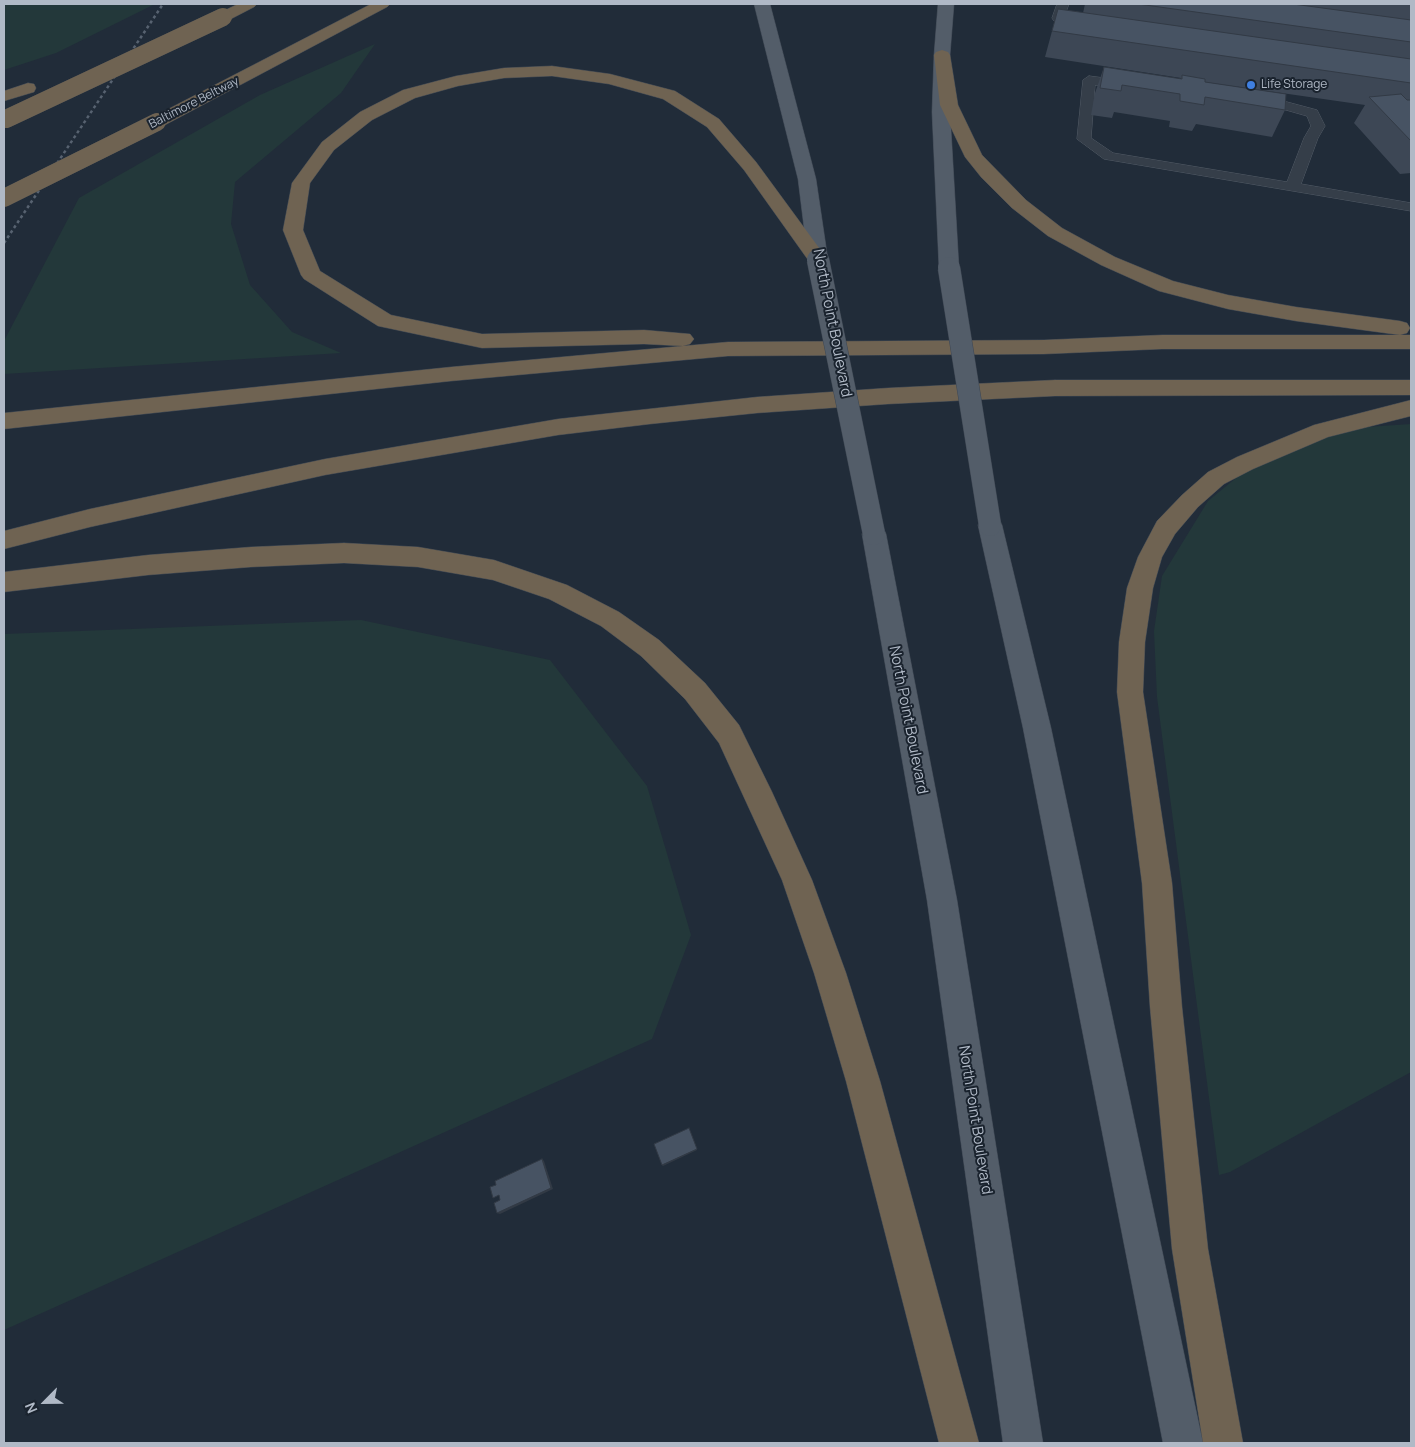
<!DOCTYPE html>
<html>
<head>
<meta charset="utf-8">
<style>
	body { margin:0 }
	#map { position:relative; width:1415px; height:1447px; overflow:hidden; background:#212c39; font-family:Manrope,sans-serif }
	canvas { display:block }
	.frame { position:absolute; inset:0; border:5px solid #b0b9c6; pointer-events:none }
	.north { position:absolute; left:20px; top:1377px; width:50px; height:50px; -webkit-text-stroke:4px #1a232e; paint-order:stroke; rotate:247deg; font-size:14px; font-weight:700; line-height:20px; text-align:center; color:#b0b9c6 }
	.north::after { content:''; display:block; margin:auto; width:18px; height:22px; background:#b0b9c6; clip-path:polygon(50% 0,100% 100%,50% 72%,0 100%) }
</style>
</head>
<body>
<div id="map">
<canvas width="1415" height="1447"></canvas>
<div class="frame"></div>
<div class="north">N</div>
</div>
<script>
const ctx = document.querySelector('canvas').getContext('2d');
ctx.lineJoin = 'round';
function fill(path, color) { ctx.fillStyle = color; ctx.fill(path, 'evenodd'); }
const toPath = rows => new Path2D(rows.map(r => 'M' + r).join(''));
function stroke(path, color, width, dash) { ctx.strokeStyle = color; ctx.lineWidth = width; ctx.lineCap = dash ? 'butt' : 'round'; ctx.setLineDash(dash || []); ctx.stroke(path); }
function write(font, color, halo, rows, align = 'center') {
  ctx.font = font + ' Manrope,sans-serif'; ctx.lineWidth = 4; ctx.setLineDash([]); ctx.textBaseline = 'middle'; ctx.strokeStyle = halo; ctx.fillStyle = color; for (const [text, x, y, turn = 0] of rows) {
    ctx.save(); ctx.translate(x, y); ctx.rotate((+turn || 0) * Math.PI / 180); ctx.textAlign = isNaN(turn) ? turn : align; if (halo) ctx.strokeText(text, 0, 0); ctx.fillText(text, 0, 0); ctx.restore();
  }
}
const green = toPath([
	[4,4,155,4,56,53,4,70],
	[375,44,341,93,235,182,231,224,250,285,292,332,341,353,4,374,4,341,79,198,260,95],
	[1411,424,1411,1072,1230,1172,1219,1175,1157,697,1154,631,1162,576,1208,501,1252,465,1352,428],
	[361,620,550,660,647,786,691,935,652,1039,4,1330,4,634]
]);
const service = toPath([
	[1057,4,1069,4,1064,17,1073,24,1078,25,1080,28,1078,31,1065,30,1054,21,1052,18,1057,4],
	[1089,76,1127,81,1133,85,1127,89,1095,85,1091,138,1113,153,1287,182,1304,138,1311,126,1307,116,1286,110,1256,106,1249,102,1256,98,1287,102,1317,110,1325,126,1318,138,1301,184,1411,203,1411,211,1104,159,1077,139,1083,80,1089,76]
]);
const primary = toPath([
	[754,4,770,4,816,179,828,260,825,264,818,266,811,264,808,260,798,179,754,4],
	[938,4,954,4,950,55,950,112,959,268,956,272,949,274,942,272,939,268,932,112,934,55,938,4],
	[990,516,999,519,1002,525,1051,728,1203,1443,1163,1443,1023,728,978,525,981,519,990,516],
	[874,525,883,527,886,534,957,900,1043,1443,1003,1443,927,900,862,534,865,527,874,525]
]);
const motorway = toPath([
	[238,4,257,4,254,7,229,20,217,20,215,17,217,14,238,4],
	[371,4,390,4,387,7,163,126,157,127,151,126,148,122,151,118,371,4],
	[942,50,948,52,950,55,958,105,982,155,1026,200,1062,228,1115,257,1173,281,1228,295,1296,307,1400,321,1407,323,1410,328,1407,333,1400,335,1296,321,1228,309,1159,291,1101,265,1048,236,1012,208,981,177,965,157,940,105,934,55,936,52,942,50],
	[552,66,610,74,675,91,719,119,756,162,825,256,828,260,825,264,818,266,811,264,744,170,707,127,663,99,609,84,552,76,504,78,458,86,415,98,372,120,334,150,310,183,303,230,320,271,391,315,482,334,644,330,690,334,694,339,690,344,683,346,728,342,1044,340,1162,335,1411,335,1411,349,1162,349,1044,354,728,356,451,381,4,429,4,413,451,367,683,346,644,344,482,348,378,326,304,279,301,275,283,230,292,183,322,142,360,112,403,90,456,76,504,68,552,66],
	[28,83,34,84,36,88,34,92,4,101,4,91,28,83],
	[1055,380,1411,380,1411,395,1055,396,888,404,757,413,650,424,558,435,325,475,90,527,4,549,4,531,90,509,325,459,558,419,757,397,888,388,1055,380],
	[1411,400,1411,416,1328,437,1253,469,1224,484,1198,507,1175,534,1162,557,1153,588,1145,642,1143,692,1172,883,1182,1007,1208,1249,1243,1443,1203,1443,1172,1249,1150,1007,1142,883,1117,692,1119,642,1127,588,1138,557,1157,521,1182,495,1208,472,1237,457,1314,425,1411,400],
	[344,543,418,547,494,560,567,585,619,612,659,640,705,683,739,725,772,792,812,880,846,973,880,1081,979,1443,939,1443,846,1081,814,973,782,880,719,743,685,699,641,656,601,626,549,599,493,580,418,567,344,563,251,567,148,575,4,592,4,572,148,555,251,547,344,543]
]);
const rail = toPath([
	[4,243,163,4]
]);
const primaryBridge = toPath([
	[818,260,874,534],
	[949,268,990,525]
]);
const motorwayBridge = toPath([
	[6,119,223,17],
	[4,198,157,122]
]);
const wall = toPath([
	[1085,4,1411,4,1411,173,1400,174,1354,123,1365,105,1205,82,1285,110,1272,137,1196,124,1192,131,1169,127,1170,121,1114,112,1112,118,1091,115,1095,93,1104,67,1181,79,1181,78,1045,57,1058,9,1083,13]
]);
const shadedWall = toPath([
	[697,1149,697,1150,663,1166,662,1165],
	[542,1159,544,1161,553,1189,500,1214,497,1213]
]);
const building = toPath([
	[1138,4,1293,4,1411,20,1411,42,1138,4],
	[1058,9,1411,59,1411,83,1052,31,1058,9],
	[1104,67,1182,79,1182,75,1205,79,1205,82,1286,94,1285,110,1205,97,1204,105,1180,101,1180,94,1122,85,1121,91,1100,88,1104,67],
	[1401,94,1407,100,1411,100,1411,141,1369,97,1401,94],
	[689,1128,697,1149,662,1165,654,1144,689,1128],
	[542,1159,551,1188,497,1213,494,1203,500,1200,499,1195,493,1198,490,1187,496,1185,495,1181,542,1159]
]);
const markers = [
	[1251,85,5,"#3f7fe0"]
];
const farPoinames = [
	["Life Storage",1261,85]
];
const farStreetnames = [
	["Baltimore Beltway",194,103,-27]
];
const streetNames = [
	["North Point Boulevard",832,323,79],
	["North Point Boulevard",908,720,79],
	["North Point Boulevard",975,1120,81]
];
fill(green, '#23383a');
stroke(service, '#535c67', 1);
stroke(primary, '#3e4753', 1);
stroke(motorway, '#404954', 1);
fill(service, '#353e49');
fill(primary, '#535d69');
fill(motorway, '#6f6352');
stroke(rail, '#576270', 2.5, [3, 3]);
stroke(primaryBridge, '#3e4753', 23, []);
stroke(motorwayBridge, '#404954', 18, []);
stroke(primaryBridge, '#535d69', 22);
stroke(motorwayBridge, '#6f6352', 18);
fill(wall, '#3d4755');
fill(shadedWall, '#323a45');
fill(building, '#475363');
stroke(building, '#323a45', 1);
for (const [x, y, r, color] of markers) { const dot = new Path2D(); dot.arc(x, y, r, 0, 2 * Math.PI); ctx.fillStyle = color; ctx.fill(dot); stroke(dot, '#1a232e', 2); }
write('12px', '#b0b9c6', '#1a232e', farPoinames, 'left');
write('12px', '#b0b9c6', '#1a232e', farStreetnames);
write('15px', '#b0b9c6', '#1a232e', streetNames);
</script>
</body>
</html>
